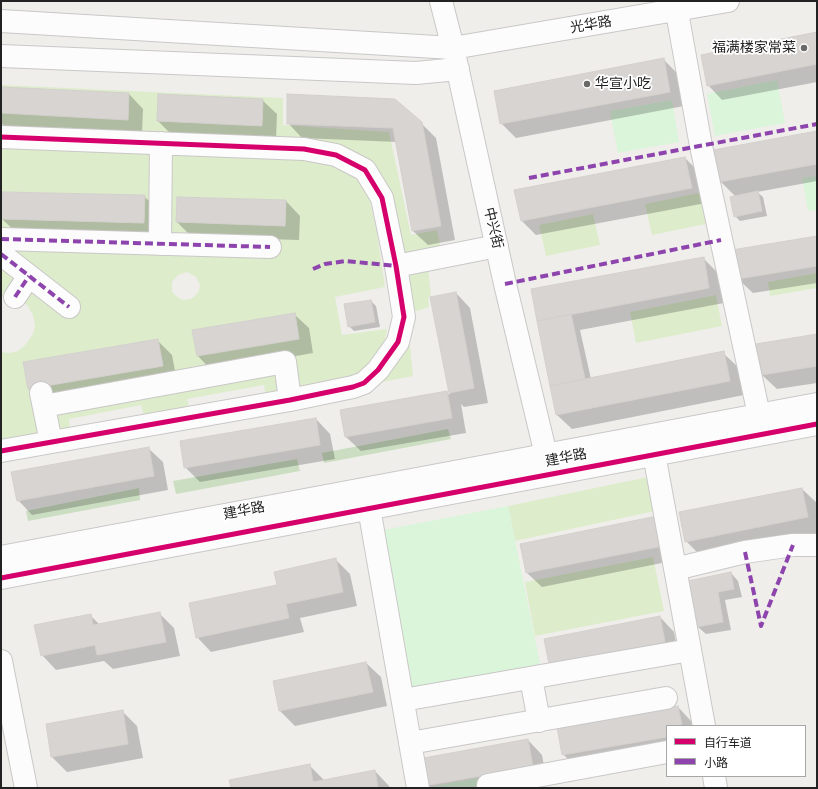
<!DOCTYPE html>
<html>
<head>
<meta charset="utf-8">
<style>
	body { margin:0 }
	#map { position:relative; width:818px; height:789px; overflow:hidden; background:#f0eeeb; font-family:"PT Sans","Noto Sans SC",sans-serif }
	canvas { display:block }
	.frame { position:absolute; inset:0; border:2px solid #222; pointer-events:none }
	.legend { position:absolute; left:666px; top:725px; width:140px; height:52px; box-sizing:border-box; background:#fff; border:1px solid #a7a7a7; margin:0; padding:5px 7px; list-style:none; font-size:12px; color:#222 }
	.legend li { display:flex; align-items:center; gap:8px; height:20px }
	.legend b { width:20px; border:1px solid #a7a7a7 }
</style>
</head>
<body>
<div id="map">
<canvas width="818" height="789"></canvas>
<div class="frame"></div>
<ul class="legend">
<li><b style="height:5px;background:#d6006c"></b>自行车道</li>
<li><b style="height:5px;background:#8e44ad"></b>小路</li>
</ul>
</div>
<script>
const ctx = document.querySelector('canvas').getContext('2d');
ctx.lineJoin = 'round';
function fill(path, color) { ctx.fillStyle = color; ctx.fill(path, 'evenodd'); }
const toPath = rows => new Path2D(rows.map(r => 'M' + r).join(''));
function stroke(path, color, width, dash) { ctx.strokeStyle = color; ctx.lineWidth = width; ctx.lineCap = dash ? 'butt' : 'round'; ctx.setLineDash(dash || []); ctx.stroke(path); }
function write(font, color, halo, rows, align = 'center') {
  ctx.font = font + ' "PT Sans","Noto Sans SC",sans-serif'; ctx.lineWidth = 3.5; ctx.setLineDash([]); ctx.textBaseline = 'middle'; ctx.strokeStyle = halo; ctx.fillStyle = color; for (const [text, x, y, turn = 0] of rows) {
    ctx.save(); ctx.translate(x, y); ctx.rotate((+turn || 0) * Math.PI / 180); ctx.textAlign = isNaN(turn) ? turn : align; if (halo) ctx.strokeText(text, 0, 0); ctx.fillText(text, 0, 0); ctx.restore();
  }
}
const grass = toPath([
	[1,85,283,98,283,125,389,132,411,235,437,230,441,250,403,257,371,162,1,129],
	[1,147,271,157,329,162,347,170,366,186,376,227,385,287,335,297,342,335,387,329,383,352,360,374,307,385,282,387,283,394,266,398,264,385,187,399,190,411,145,420,141,405,69,419,70,430,1,443,1,409,2,408,1,401,1,352,9,353,18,351,26,344,33,334,35,326,33,315,27,305,19,298,8,295,1,296,1,219,144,223,144,195,2,192,1,217],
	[177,197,286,200,285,226,176,222],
	[187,272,196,277,200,285,199,290,197,294,191,299,182,300,175,295,172,291,172,282,178,275],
	[294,313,299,339,197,356,192,330],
	[158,339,162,366,28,389,23,362],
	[699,193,706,224,652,235,645,204],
	[593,214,600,245,546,256,539,225],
	[428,269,431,294,428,299,429,307,417,311,410,307,406,282,412,273],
	[817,273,817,288,770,296,768,282],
	[716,295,722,326,636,343,630,312],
	[403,345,410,345,413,376,378,383],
	[648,477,655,511,515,541,508,506],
	[653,557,664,611,535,636,525,582]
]);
const forest = toPath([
	[448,429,451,439,324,463,322,453],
	[297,459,300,471,176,494,173,481],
	[139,488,140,500,28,521,26,511]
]);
const park = toPath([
	[777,80,785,123,715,136,707,94],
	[672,100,679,142,618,153,610,111],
	[817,176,817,210,808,211,802,178],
	[508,506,541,668,399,695,368,533],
	[536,767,540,788,425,788]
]);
const shadow = toPath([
	[817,34,817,82,722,100,708,85],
	[664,60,678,74,684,106,516,138,501,123],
	[1,88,129,94,143,109,142,134,6,127,1,123],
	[262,100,277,114,276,140,173,136,158,121],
	[288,123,421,123,436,138,455,240,428,245,413,231,397,142,302,138],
	[817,132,817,181,757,192,763,197,767,216,740,221,735,216,736,197,720,181],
	[685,158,700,173,706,203,536,235,522,221],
	[144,196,159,211,158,237,17,233,2,219],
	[286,201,300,216,299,240,192,237,177,222],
	[817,237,817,283,753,293,738,279],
	[703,258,718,273,724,303,580,330,591,379,723,353,738,367,744,395,572,429,557,415,538,322],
	[456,293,470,308,488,403,464,407,461,404,466,433,361,451,346,437,341,410,447,392,450,395,432,297],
	[371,301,376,306,380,327,354,331,349,326],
	[294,314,309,328,313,353,212,371,198,356,193,331],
	[817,335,817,383,777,389,762,375],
	[157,340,172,355,177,381,43,404,29,389,24,363],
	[316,419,330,434,335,459,200,482,185,467],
	[148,448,163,462,168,490,32,515,18,500],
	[802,489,817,503,817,533,701,556,686,541],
	[657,517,677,560,542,587,527,573,521,545],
	[336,560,350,574,357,606,300,618,304,632,211,652,197,637,278,585],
	[731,573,738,581,742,597,725,600,731,630,706,634,698,627,690,581],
	[159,613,174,628,180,656,113,669,104,661,56,670,42,655,90,615,100,625],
	[660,617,674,632,679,656,550,664],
	[366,663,381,677,387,706,295,726,280,711,274,682],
	[678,707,692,722,693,726,667,726,667,754,578,769,563,754],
	[122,711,137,726,143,758,67,772,52,757,47,725],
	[528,740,542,755,547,781,507,788,427,788,424,785],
	[310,766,325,781,375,771,389,786,390,788,232,788]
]);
const building = toPath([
	[817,32,817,64,707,86,701,55,817,32],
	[664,58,670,92,500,124,494,91,664,58],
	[1,87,129,93,128,120,1,113,1,87],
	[158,94,263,99,262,126,157,121,158,94],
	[287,94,395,99,422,122,441,226,412,231,393,128,287,124,287,94],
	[817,131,817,164,719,182,713,150,817,131],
	[685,157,692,188,521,221,514,190,685,157],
	[758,191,762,211,734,217,730,197,758,191],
	[2,192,145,195,144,223,1,219,2,192],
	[177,197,286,200,285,226,176,222,177,197],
	[817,236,817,266,738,279,732,250,817,236],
	[704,257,709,288,537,321,531,289,704,257],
	[456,292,474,388,449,393,430,297,456,292],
	[371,300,375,322,348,327,344,304,371,300],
	[295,313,299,339,197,356,192,330,295,313],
	[571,314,585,379,550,386,537,321,571,314],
	[817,334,817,366,762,375,756,344,817,334],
	[158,339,163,366,28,389,23,362,158,339],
	[724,351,730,381,556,415,550,386,724,351],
	[447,391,452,418,345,437,340,410,447,391],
	[316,418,320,445,184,468,180,441,316,418],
	[149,447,154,476,17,501,11,472,149,447],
	[802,488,808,517,685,542,679,512,802,488],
	[657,516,663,546,526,573,520,544,657,516],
	[336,558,343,592,286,604,289,618,196,638,189,603,277,585,274,572,336,558],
	[731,572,734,589,718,592,723,622,697,627,688,581,731,572],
	[160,612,166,642,97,655,95,645,41,656,34,625,91,614,93,625,160,612],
	[660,616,665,642,549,664,544,639,660,616],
	[366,662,373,692,279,711,273,681,366,662],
	[678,706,682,726,667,726,667,737,562,755,557,727,678,706],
	[123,710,128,744,51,757,46,724,123,710],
	[528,739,533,767,423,786,418,759,528,739],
	[310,764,313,782,375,770,378,788,231,788,229,780,310,764]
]);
const minor = toPath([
	[441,1,453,48,505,284,546,455],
	[675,1,701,146,759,415],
	[1,21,453,48,728,1],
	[1,56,416,73,458,69],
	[1,137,304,149,336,155,365,170,382,198,396,266,404,317,398,342,378,370,364,383,353,387,290,400,1,451],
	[1,239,270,247],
	[160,244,161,143],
	[1,254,69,307],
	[396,266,497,246],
	[15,297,29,276],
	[41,393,51,442],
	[44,406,285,362,290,400],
	[654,454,704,726],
	[369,508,418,788],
	[1,557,817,404],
	[675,569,745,552,793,545,817,545],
	[1,578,817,424],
	[1,661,26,788],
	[531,678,539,721],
	[403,700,690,650],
	[410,743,666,698],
	[714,776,716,788],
	[488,788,488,785,667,752]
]);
const quiet = toPath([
	[529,178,817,124],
	[1,239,270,247],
	[1,254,69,307],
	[313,269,325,264,346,261,396,266],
	[505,284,721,240],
	[15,297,29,276],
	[745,552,761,626,793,545]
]);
const cycleway = toPath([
	[1,137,304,149,336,155,365,170,382,198,396,266,404,317,398,342,378,370,364,383,353,387,290,400,1,451],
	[1,578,817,424]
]);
const markers = [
	[804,48,4,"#6a6968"],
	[587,84,4,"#6a6968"]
];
const streetNames = [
	["光华路",591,25,-10],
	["中兴街",493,228,77],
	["建华路",566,458,-11],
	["建华路",244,511,-11]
];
const poiNames = [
	["福满楼家常菜",796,48],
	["华宣小吃",595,84,"left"]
];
fill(grass, '#ddeccb');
fill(forest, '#cbdec1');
fill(park, '#daf5da');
fill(shadow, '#0003');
fill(building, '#d7d4d2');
stroke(building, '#d3d0cc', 1);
stroke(minor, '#c9c8c7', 24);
stroke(minor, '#fdfcfc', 22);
stroke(quiet, '#8e44ad', 4, [8, 4]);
stroke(cycleway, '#d6006c', 5);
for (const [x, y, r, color] of markers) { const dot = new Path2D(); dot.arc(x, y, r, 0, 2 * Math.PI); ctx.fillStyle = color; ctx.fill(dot); stroke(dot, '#fff', 1.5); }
write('14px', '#222', '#fff', streetNames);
write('14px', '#222', '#fff', poiNames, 'right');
</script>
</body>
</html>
